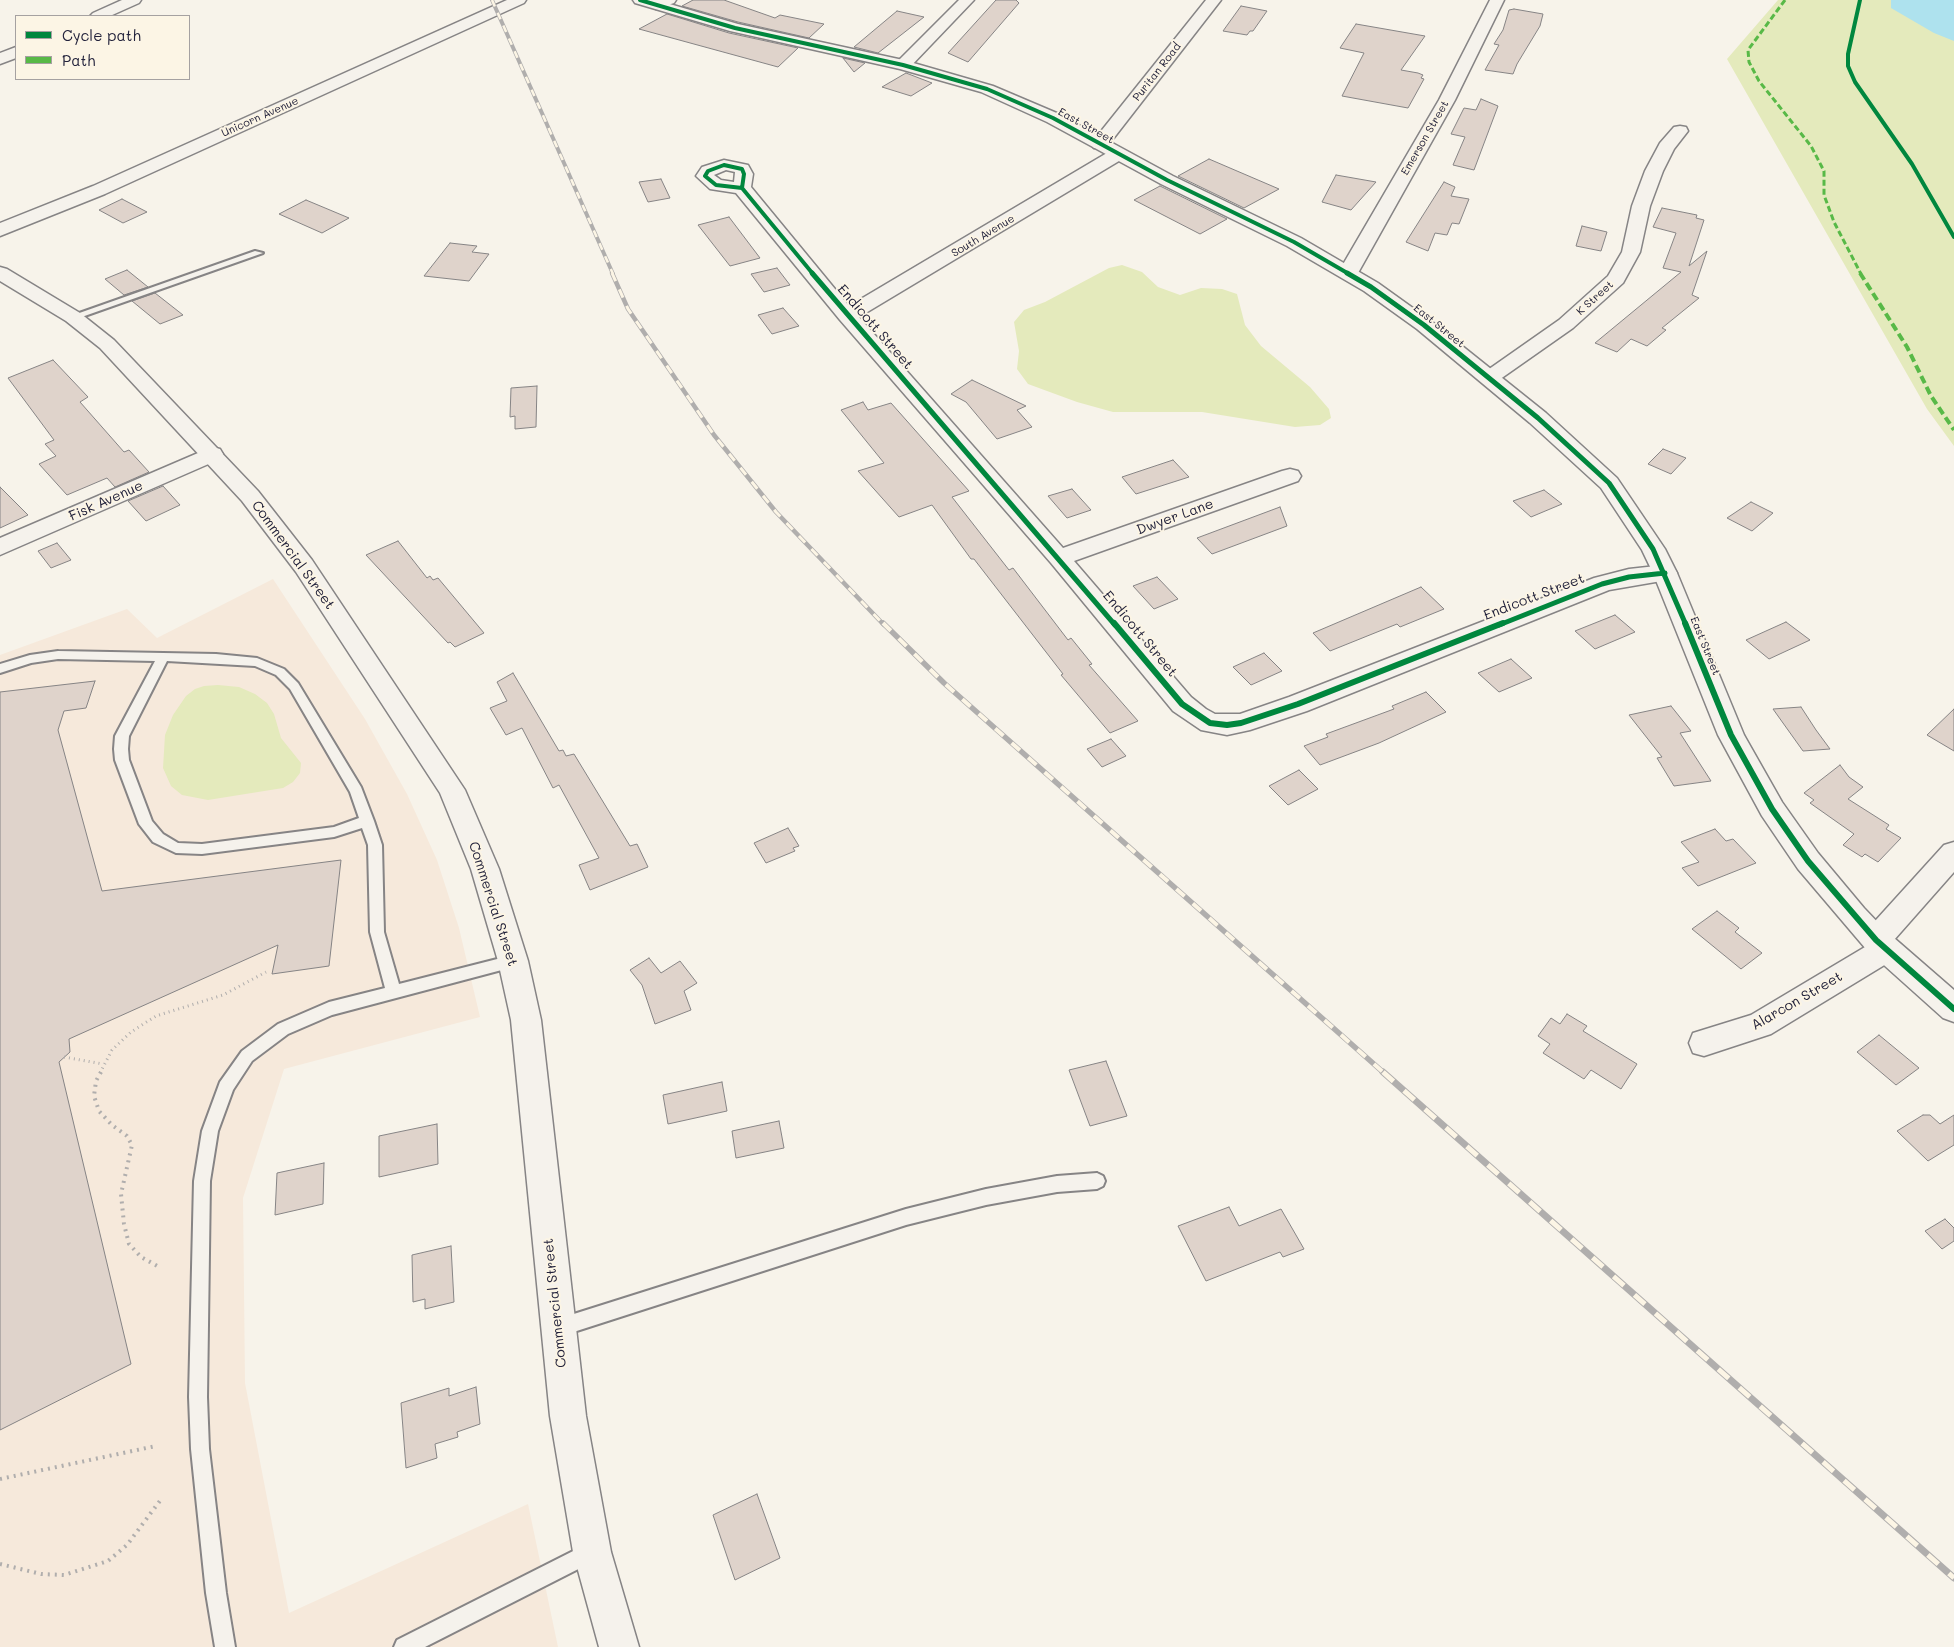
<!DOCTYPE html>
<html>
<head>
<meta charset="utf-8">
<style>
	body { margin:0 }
	#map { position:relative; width:1954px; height:1647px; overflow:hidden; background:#f7f3ea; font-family:Mali,sans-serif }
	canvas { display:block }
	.legend { position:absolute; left:15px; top:15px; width:175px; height:65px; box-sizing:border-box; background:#fcf5e5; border:1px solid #a5a1a1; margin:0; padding:6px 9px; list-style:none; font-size:15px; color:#22223b }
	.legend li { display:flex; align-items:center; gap:10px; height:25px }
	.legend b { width:25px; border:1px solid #a5a1a1 }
</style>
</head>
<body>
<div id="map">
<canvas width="1954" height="1647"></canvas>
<ul class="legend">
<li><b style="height:6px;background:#00873e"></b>Cycle path</li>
<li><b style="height:6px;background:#58b947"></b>Path</li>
</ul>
</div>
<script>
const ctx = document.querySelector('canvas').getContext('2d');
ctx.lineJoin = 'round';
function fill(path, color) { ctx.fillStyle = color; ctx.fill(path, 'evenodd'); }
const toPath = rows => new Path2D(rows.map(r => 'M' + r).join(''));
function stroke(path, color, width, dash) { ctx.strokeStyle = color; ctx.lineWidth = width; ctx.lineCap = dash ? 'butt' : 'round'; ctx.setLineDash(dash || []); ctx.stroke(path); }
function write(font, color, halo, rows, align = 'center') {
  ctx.font = font + ' Mali,sans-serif'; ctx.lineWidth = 4; ctx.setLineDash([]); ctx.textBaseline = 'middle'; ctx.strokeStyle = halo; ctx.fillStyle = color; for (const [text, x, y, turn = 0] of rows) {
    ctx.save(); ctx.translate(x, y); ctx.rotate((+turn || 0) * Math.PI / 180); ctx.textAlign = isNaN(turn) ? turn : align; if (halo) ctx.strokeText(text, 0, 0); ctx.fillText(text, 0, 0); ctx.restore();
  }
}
const built = toPath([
	[273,579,365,719,407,794,437,860,459,928,480,1017,284,1069,243,1198,245,1383,289,1613,528,1504,558,1647,0,1647,0,655,127,609,157,638]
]);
const green = toPath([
	[1778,0,1954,0,1954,446,1927,409,1727,59],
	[1122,265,1142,272,1158,287,1180,295,1201,288,1222,289,1237,294,1245,325,1261,346,1310,387,1329,409,1331,418,1320,425,1295,427,1202,412,1113,412,1077,402,1028,384,1017,369,1019,351,1014,322,1024,310,1045,302,1109,268],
	[218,685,239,687,255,694,267,703,274,714,281,738,301,763,300,773,293,782,283,788,208,800,182,795,171,786,163,768,165,735,173,715,186,696,195,689,204,686]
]);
const water = toPath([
	[1891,0,1954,0,1954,41,1934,33,1891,8]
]);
const building = toPath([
	[693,0,724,0,775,18,780,15,824,24,809,38,738,22,682,6,693,0],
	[996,0,1016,0,1019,3,968,62,948,53,996,0],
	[1241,6,1267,11,1253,31,1250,31,1247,35,1223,31,1241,6],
	[1514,9,1543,14,1540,26,1517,64,1513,74,1485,70,1499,45,1494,44,1503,30,1509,10,1514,9],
	[897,11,924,17,878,53,854,47,897,11],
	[667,14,729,33,798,48,778,67,639,29,667,14],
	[1356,24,1425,36,1401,70,1418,73,1423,75,1421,78,1424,79,1408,108,1342,96,1364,53,1340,48,1356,24],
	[843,58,865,63,854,72,843,58],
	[906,73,932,83,911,96,882,87,906,73],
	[1481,99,1498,106,1474,170,1453,165,1465,137,1451,134,1464,108,1476,110,1481,99],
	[1209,159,1279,189,1244,208,1178,176,1209,159],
	[1336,175,1376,182,1351,210,1322,202,1336,175],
	[661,179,670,198,648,202,639,182,661,179],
	[1444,182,1455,187,1451,196,1469,199,1459,224,1452,223,1447,235,1435,233,1428,251,1406,242,1444,182],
	[1160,186,1227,219,1200,234,1134,200,1160,186],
	[122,199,147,212,123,223,99,210,122,199],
	[306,200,349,218,322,233,279,214,306,200],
	[1662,208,1697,215,1696,218,1704,220,1689,266,1707,251,1692,295,1699,298,1662,328,1666,330,1647,346,1631,339,1617,352,1595,343,1681,272,1663,268,1676,233,1653,227,1662,208],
	[729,217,760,258,730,266,698,225,729,217],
	[1582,226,1607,232,1601,251,1576,246,1582,226],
	[450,243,477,246,472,252,489,254,469,281,424,276,450,243],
	[777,268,790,285,764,292,751,274,777,268],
	[127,270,148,287,124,295,105,279,127,270],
	[155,293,183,315,160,324,132,301,155,293],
	[783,308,799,326,772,334,758,315,783,308],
	[53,360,88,397,80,402,124,452,129,450,149,472,115,487,107,478,67,495,39,464,56,456,45,444,54,440,8,378,53,360],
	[972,380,1026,406,1017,410,1032,427,997,439,966,402,951,394,972,380],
	[537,386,536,427,515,429,515,416,510,417,511,388,537,386],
	[863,402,868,410,891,403,969,491,952,497,1009,570,1013,568,1068,640,1071,638,1092,664,1089,665,1138,721,1110,733,1061,675,1063,674,974,559,971,559,932,505,899,517,858,471,884,463,841,410,863,402],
	[1663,449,1686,458,1671,474,1648,464,1663,449],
	[1173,460,1189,477,1136,494,1122,477,1173,460],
	[163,486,180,505,146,521,128,501,163,486],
	[0,487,28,515,0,528,0,487],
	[1072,489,1091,510,1067,518,1048,496,1072,489],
	[1544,490,1562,504,1531,517,1513,501,1544,490],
	[1751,502,1773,513,1752,531,1727,518,1751,502],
	[1280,507,1287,526,1212,554,1197,538,1280,507],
	[398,541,427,578,430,576,433,580,438,578,484,633,455,647,450,642,448,643,366,555,398,541],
	[57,543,71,560,51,568,38,551,57,543],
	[1157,577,1178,599,1154,609,1133,586,1157,577],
	[1421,587,1444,609,1400,627,1397,624,1330,651,1313,633,1421,587],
	[1615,615,1635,632,1595,649,1575,631,1615,615],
	[1786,622,1810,640,1769,659,1746,640,1786,622],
	[1264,653,1282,671,1251,685,1233,667,1264,653],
	[1511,659,1532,678,1499,692,1478,673,1511,659],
	[513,673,559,751,563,750,566,756,574,754,630,846,637,844,648,867,590,890,579,865,599,858,559,785,553,788,522,728,506,735,490,708,507,701,497,682,513,673],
	[95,681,86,708,64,711,58,730,102,891,341,860,329,966,272,974,278,945,69,1039,70,1052,59,1062,131,1364,0,1430,0,692,95,681],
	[1426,692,1446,712,1379,743,1320,765,1304,746,1328,737,1326,734,1394,709,1392,706,1426,692],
	[1671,706,1691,731,1680,733,1711,781,1674,786,1657,758,1662,757,1629,715,1671,706],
	[1801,707,1816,730,1830,749,1803,751,1773,709,1801,707],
	[1954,709,1954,751,1927,735,1954,709],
	[1111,739,1126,756,1102,767,1087,749,1111,739],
	[1840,765,1849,777,1863,787,1848,799,1889,825,1886,829,1901,838,1878,862,1865,854,1862,857,1843,845,1854,834,1810,803,1814,800,1804,793,1840,765],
	[1299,770,1318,789,1288,805,1269,786,1299,770],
	[788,828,799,846,793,848,795,851,766,863,754,843,788,828],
	[1715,829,1726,841,1733,839,1756,863,1698,886,1682,868,1699,862,1681,842,1715,829],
	[1717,911,1739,928,1735,932,1762,953,1741,969,1692,929,1717,911],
	[649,958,661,973,680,961,697,983,684,991,691,1010,655,1024,642,985,630,970,649,958],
	[1567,1014,1587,1026,1583,1031,1637,1064,1621,1089,1591,1070,1584,1079,1543,1053,1550,1044,1538,1036,1551,1018,1560,1024,1567,1014],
	[1879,1035,1919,1068,1896,1085,1857,1052,1879,1035],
	[1106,1061,1127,1116,1090,1126,1069,1070,1106,1061],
	[722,1082,727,1111,668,1124,663,1095,722,1082],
	[1923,1115,1930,1115,1940,1124,1954,1115,1954,1145,1928,1161,1897,1131,1923,1115],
	[779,1121,784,1148,736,1158,732,1131,779,1121],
	[437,1124,438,1164,379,1177,379,1136,437,1124],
	[324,1163,323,1204,275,1215,277,1173,324,1163],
	[1229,1207,1239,1226,1281,1209,1304,1249,1283,1257,1280,1252,1206,1281,1178,1226,1229,1207],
	[1945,1219,1954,1228,1954,1241,1942,1249,1925,1231,1945,1219],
	[451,1246,454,1302,425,1309,425,1299,413,1302,412,1255,451,1246],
	[476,1387,480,1424,457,1432,458,1437,435,1444,437,1458,406,1468,401,1403,449,1388,449,1396,476,1387],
	[757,1494,780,1558,735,1580,713,1515,757,1494]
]);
const pathFar1 = toPath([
	[64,1057,103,1064],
	[100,1073,112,1050,131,1032,156,1016,223,995,266,972]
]);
const path = toPath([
	[101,1072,96,1081,94,1096,99,1111,112,1125,127,1136,132,1145,121,1194,124,1224,129,1244,141,1257,161,1268],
	[0,1479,156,1446],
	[0,1564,41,1574,64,1575,108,1561,127,1545,162,1498]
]);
const lane = toPath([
	[255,251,263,253,76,319,68,317,255,251],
	[58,651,216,654,257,658,284,669,298,683,361,787,374,821,382,845,384,932,399,984,513,955,518,957,520,961,518,965,513,967,332,1015,288,1034,252,1061,233,1090,218,1131,210,1181,207,1397,209,1449,226,1593,235,1647,215,1647,206,1593,191,1449,189,1397,194,1181,202,1131,220,1082,242,1051,278,1024,329,1002,385,988,370,932,368,845,362,828,334,837,202,854,176,853,153,842,139,824,115,760,114,749,115,736,155,661,58,659,31,663,0,673,0,664,30,655,58,651],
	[167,661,255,666,276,675,290,689,350,792,359,818,334,827,202,844,178,843,163,834,152,821,129,760,128,749,129,736,167,661],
	[1097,1173,1103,1176,1105,1181,1103,1186,1097,1189,1057,1192,986,1205,906,1225,558,1337,552,1334,549,1328,552,1322,558,1319,906,1209,986,1189,1057,1176,1097,1173],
	[591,1542,598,1545,601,1552,598,1559,425,1647,394,1647,397,1640,591,1542]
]);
const street = toPath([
	[122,0,141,0,139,3,110,16,90,16,93,13,122,0],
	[655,0,676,0,674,3,656,9,649,5,655,0],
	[959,0,974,0,909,68,897,68,895,65,897,62,959,0],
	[1206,0,1221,0,1106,148,1094,148,1091,144,1094,140,1206,0],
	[1490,0,1504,0,1455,100,1358,273,1355,277,1341,277,1338,273,1439,100,1490,0],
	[16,47,16,58,0,64,0,53,16,47],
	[1680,126,1686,127,1688,131,1674,149,1663,171,1650,206,1640,252,1623,283,1573,328,1496,382,1489,384,1482,382,1479,378,1482,374,1559,320,1608,276,1622,252,1632,206,1645,171,1660,143,1674,127,1680,126],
	[1118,149,1124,150,1127,154,1124,158,859,317,1063,548,1282,471,1290,469,1298,471,1301,476,1298,481,1074,561,1191,697,1206,709,1215,714,1240,714,1289,697,1594,578,1629,569,1665,565,1673,567,1677,573,1673,579,1609,590,1307,711,1250,730,1227,735,1201,730,1173,711,1051,563,840,320,736,193,710,189,696,176,702,167,724,160,748,165,753,174,751,187,849,306,1112,150,1118,149],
	[726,170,735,172,734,182,721,180,714,175,726,170],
	[212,447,220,449,223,454,220,459,0,555,0,538,212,447],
	[1954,842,1954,872,1894,940,1901,949,1896,958,1771,1034,1704,1056,1693,1053,1689,1043,1693,1033,1751,1015,1865,947,1861,940,1866,931,1944,845,1954,842]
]);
const secondary = toPath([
	[507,0,526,0,524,3,105,194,0,236,0,223,93,186,507,0],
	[633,0,656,0,738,24,903,60,993,86,1059,114,1173,176,1301,238,1378,283,1431,321,1546,413,1617,478,1665,549,1677,573,1744,735,1782,802,1818,853,1864,908,1886,931,1954,990,1954,1022,1943,1018,1866,949,1798,869,1762,816,1718,735,1653,573,1642,550,1601,488,1530,423,1417,329,1364,291,1287,246,1161,184,1047,122,981,92,900,69,730,31,635,3,633,0],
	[0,267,7,269,80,313,114,340,258,491,312,560,465,790,499,869,528,961,541,1020,586,1416,611,1552,639,1647,599,1647,573,1552,550,1416,511,1020,498,961,471,869,440,793,296,572,242,501,100,348,66,321,0,281,0,267]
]);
const railFar3 = toPath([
	[492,0,613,274]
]);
const railFar2 = toPath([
	[612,273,628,309,714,435,776,512,884,625]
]);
const railFar1 = toPath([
	[883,623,944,683,1384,1073]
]);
const rail = toPath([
	[1383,1072,1954,1578]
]);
const quietFar1 = toPath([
	[1785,0,1748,50,1749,62,1759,81,1811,146,1824,171,1824,195,1834,222,1861,274]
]);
const quiet = toPath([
	[1860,273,1907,347,1931,396,1954,430]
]);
const cyclewayFar2 = toPath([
	[640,0,735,28,903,65,987,89,1053,118,1167,180,1294,242,1349,274],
	[1860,0,1848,54,1848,66,1855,82,1912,164,1954,237],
	[724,165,742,169,744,174,742,188,716,185,705,176,708,171,724,165],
	[742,188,813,274]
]);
const cyclewayFar1 = toPath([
	[812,273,1115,625],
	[1347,273,1371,287,1424,325,1538,418,1609,483,1653,549,1686,625],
	[1499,625,1602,584,1629,577,1665,573]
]);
const cycleway = toPath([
	[1114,623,1182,704,1210,723,1227,725,1241,723,1298,704,1503,623],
	[1685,623,1731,735,1772,809,1808,861,1876,940,1954,1009]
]);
const farStreetnames = [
	["Puritan Road",1157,72,-52],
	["Unicorn Avenue",260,117,-24],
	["East Street",1086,126,29],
	["Emerson Street",1425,138,-60],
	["South Avenue",983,236,-31],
	["K Street",1595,298,-42],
	["East Street",1439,326,39],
	["East Street",1705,646,68]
];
const streetNames = [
	["Endicott Street",875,327,49],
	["Fisk Avenue",106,501,-24],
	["Dwyer Lane",1175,517,-20],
	["Commercial Street",293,555,54],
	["Endicott Street",1534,597,-21],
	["Endicott Street",1140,634,50],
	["Commercial Street",493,904,72],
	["Alarcon Street",1797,1001,-30],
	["Commercial Street",555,1303,-96]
];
fill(built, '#f6e9db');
fill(green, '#e4eabc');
fill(water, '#aee2ee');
fill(building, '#dfd3cb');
stroke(building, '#868485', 1);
stroke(lane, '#868485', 4);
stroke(street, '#868485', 3);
stroke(secondary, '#868485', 3);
stroke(pathFar1, '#b0aead', 3, [1, 4]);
stroke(path, '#b0aead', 4, [2, 5]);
fill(lane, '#f5f2ec');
fill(street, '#f5f2ec');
fill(secondary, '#f5f2ec');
stroke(railFar3, '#b0aead', 4);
stroke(railFar2, '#b0aead', 4.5);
stroke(railFar1, '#b0aead', 5.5);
stroke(rail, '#b0aead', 7);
stroke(railFar3, '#fcf5e5', 2.5, [7]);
stroke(railFar2, '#fcf5e5', 3, [9]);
stroke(railFar1, '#fcf5e5', 4, [11]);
stroke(rail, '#fcf5e5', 5, [14]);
stroke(quietFar1, '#58b947', 3, [6, 3]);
stroke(quiet, '#58b947', 4, [8, 4]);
stroke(cyclewayFar2, '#00873e', 4);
stroke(cyclewayFar1, '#00873e', 5);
stroke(cycleway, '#00873e', 6);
write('11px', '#22223b', '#fcf5e5', farStreetnames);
write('14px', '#22223b', '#fcf5e5', streetNames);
</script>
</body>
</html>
